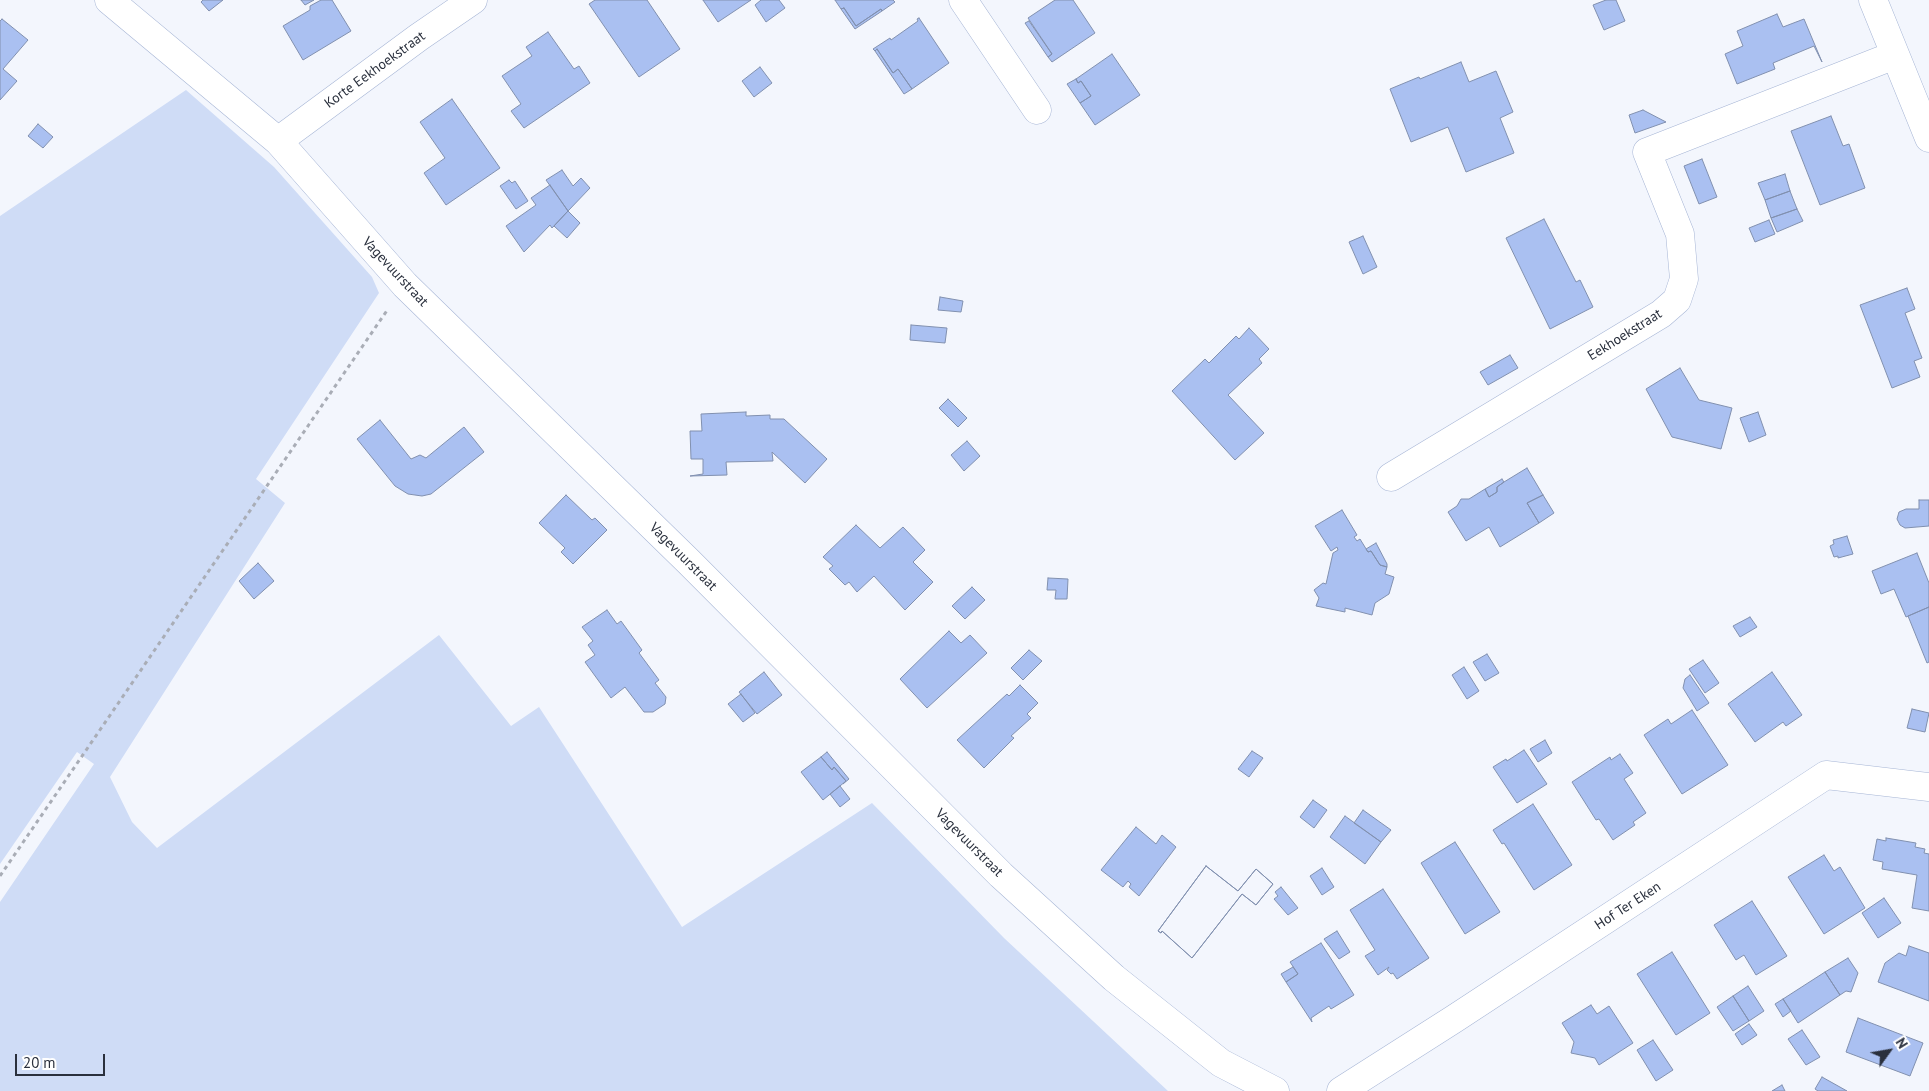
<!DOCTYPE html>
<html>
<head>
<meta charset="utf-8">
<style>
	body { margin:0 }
	#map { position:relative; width:1929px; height:1091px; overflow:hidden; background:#f3f6fd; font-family:"PT Sans",sans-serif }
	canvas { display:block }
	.north { position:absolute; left:1864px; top:1026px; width:50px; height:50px; -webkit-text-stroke:4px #fff; paint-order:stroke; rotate:58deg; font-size:14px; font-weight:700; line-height:20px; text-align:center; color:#2a303d }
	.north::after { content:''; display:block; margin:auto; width:18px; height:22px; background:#2a303d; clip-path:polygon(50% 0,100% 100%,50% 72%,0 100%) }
	.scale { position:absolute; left:15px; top:1054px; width:90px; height:22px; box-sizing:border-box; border:2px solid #2a303d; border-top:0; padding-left:6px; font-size:15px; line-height:18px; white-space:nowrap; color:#2a303d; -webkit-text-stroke:4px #fff; paint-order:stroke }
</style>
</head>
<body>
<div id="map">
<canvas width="1929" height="1091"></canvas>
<div class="north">N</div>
<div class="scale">20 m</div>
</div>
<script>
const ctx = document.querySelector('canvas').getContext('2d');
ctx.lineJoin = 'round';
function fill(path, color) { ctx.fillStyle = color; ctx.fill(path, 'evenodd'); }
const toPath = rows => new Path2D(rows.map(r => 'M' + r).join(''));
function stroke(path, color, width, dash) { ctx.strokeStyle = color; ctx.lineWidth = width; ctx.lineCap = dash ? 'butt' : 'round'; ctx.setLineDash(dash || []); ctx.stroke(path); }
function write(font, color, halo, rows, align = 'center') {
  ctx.font = font + ' "PT Sans",sans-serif'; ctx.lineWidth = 4; ctx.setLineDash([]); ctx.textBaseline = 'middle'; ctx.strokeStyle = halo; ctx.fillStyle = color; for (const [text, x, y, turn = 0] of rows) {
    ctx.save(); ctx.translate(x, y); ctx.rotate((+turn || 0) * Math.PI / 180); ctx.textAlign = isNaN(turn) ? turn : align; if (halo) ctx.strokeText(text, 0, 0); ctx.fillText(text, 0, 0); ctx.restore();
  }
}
const green = toPath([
	[186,90,274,167,372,277,379,293,256,479,285,503,110,777,132,822,157,848,439,635,511,726,539,707,682,927,872,803,1004,938,1168,1091,0,1091,0,902,94,764,77,752,0,864,0,216]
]);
const building = toPath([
	[203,0,223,0,209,11,201,2,203,0],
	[301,0,314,0,305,5,301,0],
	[321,0,332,0,351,31,303,60,283,26,310,10,310,6,321,0],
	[595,0,647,0,680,49,639,77,589,4,595,0],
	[703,0,751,0,718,22,703,0],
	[761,0,779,0,785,8,766,22,755,5,761,0],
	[835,0,893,0,895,2,882,11,881,9,856,26,844,8,841,9,835,0],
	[1055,0,1073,0,1095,33,1052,62,1048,57,1052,54,1028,18,1055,0],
	[1606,0,1616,0,1625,21,1604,30,1593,5,1606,0],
	[844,8,856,26,881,9,882,11,855,29,841,9,844,8],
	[1777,14,1783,27,1804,19,1822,62,1814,46,1773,63,1775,69,1737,84,1725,54,1743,46,1737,31,1777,14],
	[919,18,949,63,912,89,898,69,893,73,877,49,875,51,873,49,890,38,891,40,918,21,917,19,919,18],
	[2,19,28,40,3,69,17,81,0,100,0,21,2,19],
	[1029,21,1052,54,1048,57,1025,23,1029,21],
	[548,32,574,69,579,66,590,83,524,128,511,111,521,104,502,76,532,56,526,47,548,32],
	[877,49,893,73,898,69,912,89,904,94,875,51,877,49],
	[1112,54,1140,95,1095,125,1080,103,1091,96,1081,81,1078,83,1076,79,1112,54],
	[1461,62,1469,82,1496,71,1513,112,1500,118,1514,153,1466,172,1448,127,1411,142,1390,89,1419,77,1420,79,1461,62],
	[760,67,772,83,754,97,742,81,760,67],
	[1076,79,1078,83,1081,81,1091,96,1080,103,1067,84,1076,79],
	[452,99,500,168,446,205,424,173,445,158,420,122,452,99],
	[1643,110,1666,122,1635,133,1629,115,1643,110],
	[1831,116,1843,146,1849,144,1865,188,1820,205,1791,131,1831,116],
	[38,124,53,137,43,148,28,136,38,124],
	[1702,159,1717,197,1699,204,1684,166,1702,159],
	[562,170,573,186,581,178,590,188,568,211,546,180,562,170],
	[1785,174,1790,191,1765,200,1758,183,1785,174],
	[509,180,512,183,515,181,528,201,516,209,500,186,509,180],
	[550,185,568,211,552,228,550,225,524,252,506,226,536,205,531,198,550,185],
	[1790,191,1797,209,1771,218,1765,200,1790,191],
	[1797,209,1803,221,1777,232,1771,218,1797,209],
	[568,211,580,223,567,238,554,226,568,211],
	[1544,219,1576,282,1580,280,1593,307,1550,329,1506,238,1544,219],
	[1769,220,1775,234,1755,242,1749,228,1769,220],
	[1363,236,1377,267,1363,274,1349,242,1363,236],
	[1907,288,1915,309,1905,313,1922,358,1914,361,1920,377,1892,388,1860,305,1907,288],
	[940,297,963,301,961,312,938,310,940,297],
	[911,325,947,328,945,343,910,340,911,325],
	[1249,328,1269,349,1259,359,1262,363,1228,395,1264,433,1235,460,1172,391,1205,359,1209,363,1236,336,1239,339,1249,328],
	[1510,355,1518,368,1488,385,1480,372,1510,355],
	[1680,368,1699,400,1732,408,1721,449,1672,437,1646,389,1680,368],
	[948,399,967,418,958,427,939,408,948,399],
	[746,412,746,416,770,415,770,419,784,419,827,459,805,483,772,452,773,461,726,462,727,475,690,476,703,474,703,459,691,459,690,431,702,431,701,414,746,412],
	[1758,412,1766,435,1749,442,1740,418,1758,412],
	[380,420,411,459,420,455,426,458,464,427,484,452,431,494,422,496,408,494,395,486,357,439,380,420],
	[967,441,980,456,964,471,951,455,967,441],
	[1527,468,1543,495,1527,503,1539,523,1500,547,1489,527,1466,541,1448,512,1457,506,1461,499,1469,499,1485,489,1489,497,1497,492,1497,487,1504,482,1527,468],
	[1502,479,1504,482,1497,487,1497,492,1489,497,1485,489,1502,479],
	[566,495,592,520,595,518,607,530,573,564,561,552,565,548,539,523,566,495],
	[1543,495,1554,513,1539,523,1527,503,1543,495],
	[1919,500,1929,500,1929,526,1905,528,1900,525,1897,519,1899,512,1906,509,1919,509,1919,500],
	[1342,510,1357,535,1354,537,1357,541,1360,539,1368,552,1371,551,1380,565,1387,567,1385,574,1394,577,1389,594,1375,603,1372,615,1345,608,1345,612,1316,606,1319,598,1314,590,1323,583,1326,584,1333,553,1338,550,1337,547,1331,551,1315,526,1342,510],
	[856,525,880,548,903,527,925,550,913,562,933,582,905,610,874,576,857,592,849,582,845,585,829,569,833,566,823,557,856,525],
	[1847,536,1853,554,1838,558,1838,556,1834,557,1830,546,1834,544,1833,540,1847,536],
	[1376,543,1387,564,1387,567,1380,565,1371,551,1368,552,1366,549,1376,543],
	[1917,553,1929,583,1929,607,1906,617,1894,589,1881,594,1872,571,1917,553],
	[258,563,274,581,254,599,239,581,258,563],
	[1048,578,1068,579,1067,599,1055,599,1056,590,1047,590,1048,578],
	[972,587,985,600,965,619,952,606,972,587],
	[1929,607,1929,662,1927,663,1908,616,1929,607],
	[607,610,617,624,621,621,642,650,639,653,659,680,655,683,666,697,665,704,653,712,644,712,625,687,611,698,585,662,595,655,588,645,593,641,582,627,607,610],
	[1750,617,1757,627,1740,637,1733,626,1750,617],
	[949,631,961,643,970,635,987,653,927,708,900,679,949,631],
	[1029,650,1042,661,1023,680,1011,668,1029,650],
	[1487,654,1499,673,1485,681,1473,662,1487,654],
	[1703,660,1719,683,1705,693,1689,669,1703,660],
	[1464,667,1479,691,1467,699,1452,675,1464,667],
	[764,672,782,695,757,714,739,692,764,672],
	[1772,672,1802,715,1786,726,1783,722,1755,742,1728,704,1772,672],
	[1690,675,1709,703,1697,711,1683,688,1685,679,1690,675],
	[1020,685,1038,703,1027,714,1031,718,1011,736,1014,738,984,768,957,740,1007,694,1009,696,1020,685],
	[741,694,755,713,743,722,728,704,741,694],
	[1912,709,1929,713,1925,732,1907,728,1912,709],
	[1692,710,1728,765,1682,794,1644,735,1668,719,1671,724,1692,710],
	[1545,740,1552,753,1538,762,1530,749,1545,740],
	[1524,750,1547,784,1517,803,1493,767,1506,759,1507,761,1524,750],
	[1252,751,1263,758,1249,777,1238,769,1252,751],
	[827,752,849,779,843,784,846,781,834,767,832,770,821,757,827,752],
	[1620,754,1633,773,1624,779,1646,813,1633,822,1635,825,1613,840,1599,819,1596,820,1572,782,1610,757,1611,760,1620,754],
	[821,757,832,770,834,767,846,781,823,800,801,772,821,757],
	[840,786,850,799,840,807,830,794,840,786],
	[1313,800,1327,810,1314,828,1300,817,1313,800],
	[1533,804,1572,865,1534,890,1504,843,1502,844,1493,830,1533,804],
	[1363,810,1391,830,1381,842,1354,823,1363,810],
	[1345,816,1381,842,1365,864,1330,837,1345,816],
	[1136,827,1156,844,1162,835,1176,847,1139,896,1129,887,1131,884,1128,881,1123,887,1101,870,1136,827],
	[1886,838,1916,843,1915,847,1925,849,1924,853,1929,854,1929,911,1912,908,1917,875,1882,869,1883,862,1873,860,1877,839,1886,841,1886,838],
	[1455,842,1500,912,1465,934,1421,863,1455,842],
	[1824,855,1834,871,1840,867,1865,908,1824,934,1788,877,1824,855],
	[1206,866,1238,891,1256,869,1273,884,1256,905,1242,894,1192,958,1162,931,1161,933,1158,931,1206,866],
	[1206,866,1238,891,1256,869,1273,884,1256,905,1242,894,1192,958,1162,931,1161,933,1158,931,1206,866],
	[1322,868,1334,887,1322,895,1310,876,1322,868],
	[1281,887,1298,908,1288,915,1274,899,1278,896,1275,892,1281,887],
	[1383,889,1429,958,1397,979,1393,973,1391,974,1387,970,1389,967,1378,975,1365,956,1375,950,1350,910,1383,889],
	[1884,898,1901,923,1878,938,1862,913,1884,898],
	[1752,901,1787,956,1756,975,1744,955,1736,960,1714,925,1752,901],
	[1337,931,1350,952,1339,959,1324,939,1337,931],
	[1321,943,1354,995,1331,1009,1329,1006,1311,1018,1312,1022,1286,982,1298,974,1290,962,1321,943],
	[1909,946,1929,953,1929,1001,1878,982,1885,963,1899,953,1906,956,1909,946],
	[1672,952,1710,1013,1676,1035,1637,974,1672,952],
	[1848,958,1858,973,1851,992,1846,991,1840,995,1825,972,1848,958],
	[1293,967,1298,974,1286,982,1281,974,1293,967],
	[1825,972,1840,995,1798,1023,1783,999,1825,972],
	[1748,986,1764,1011,1749,1021,1733,996,1748,986],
	[1733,996,1749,1021,1733,1031,1717,1007,1733,996],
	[1783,999,1791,1011,1783,1017,1775,1004,1783,999],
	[1591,1005,1597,1014,1609,1006,1633,1043,1599,1065,1595,1058,1571,1053,1574,1042,1562,1023,1591,1005],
	[1858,1018,1923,1043,1910,1076,1846,1052,1858,1018],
	[1749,1024,1757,1035,1742,1045,1735,1034,1749,1024],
	[1802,1030,1820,1057,1806,1065,1788,1039,1802,1030],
	[1653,1040,1673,1070,1656,1081,1637,1050,1653,1040],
	[1822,1077,1847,1091,1818,1091,1815,1089,1822,1077],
	[1782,1085,1785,1091,1772,1091,1782,1085]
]);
const path = toPath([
	[0,876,388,309]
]);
const minor = toPath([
	[109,0,278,141,405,285,689,562,1001,875,1114,978,1221,1063,1275,1091],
	[963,0,1037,110],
	[1873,0,1929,138],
	[278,141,419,37,473,0],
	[1391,477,1661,314,1677,300,1684,279,1680,234,1647,152,1895,55],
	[1341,1091,1454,1019,1826,775,1929,787]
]);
const streetNames = [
	["Korte Eekhoekstraat",375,70,-36],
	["Vagevuurstraat",395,272,47],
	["Eekhoekstraat",1625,335,-32],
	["Vagevuurstraat",683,557,45],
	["Vagevuurstraat",969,843,45],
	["Hof Ter Eken",1628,906,-33]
];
fill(green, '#cfdcf6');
fill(building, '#aac0f1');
stroke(building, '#8190af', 1);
stroke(minor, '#a6b5d5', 29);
stroke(path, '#a9adb6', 3, [4, 4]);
stroke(minor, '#fff', 28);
write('14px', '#2a303d', '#fff', streetNames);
</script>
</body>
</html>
